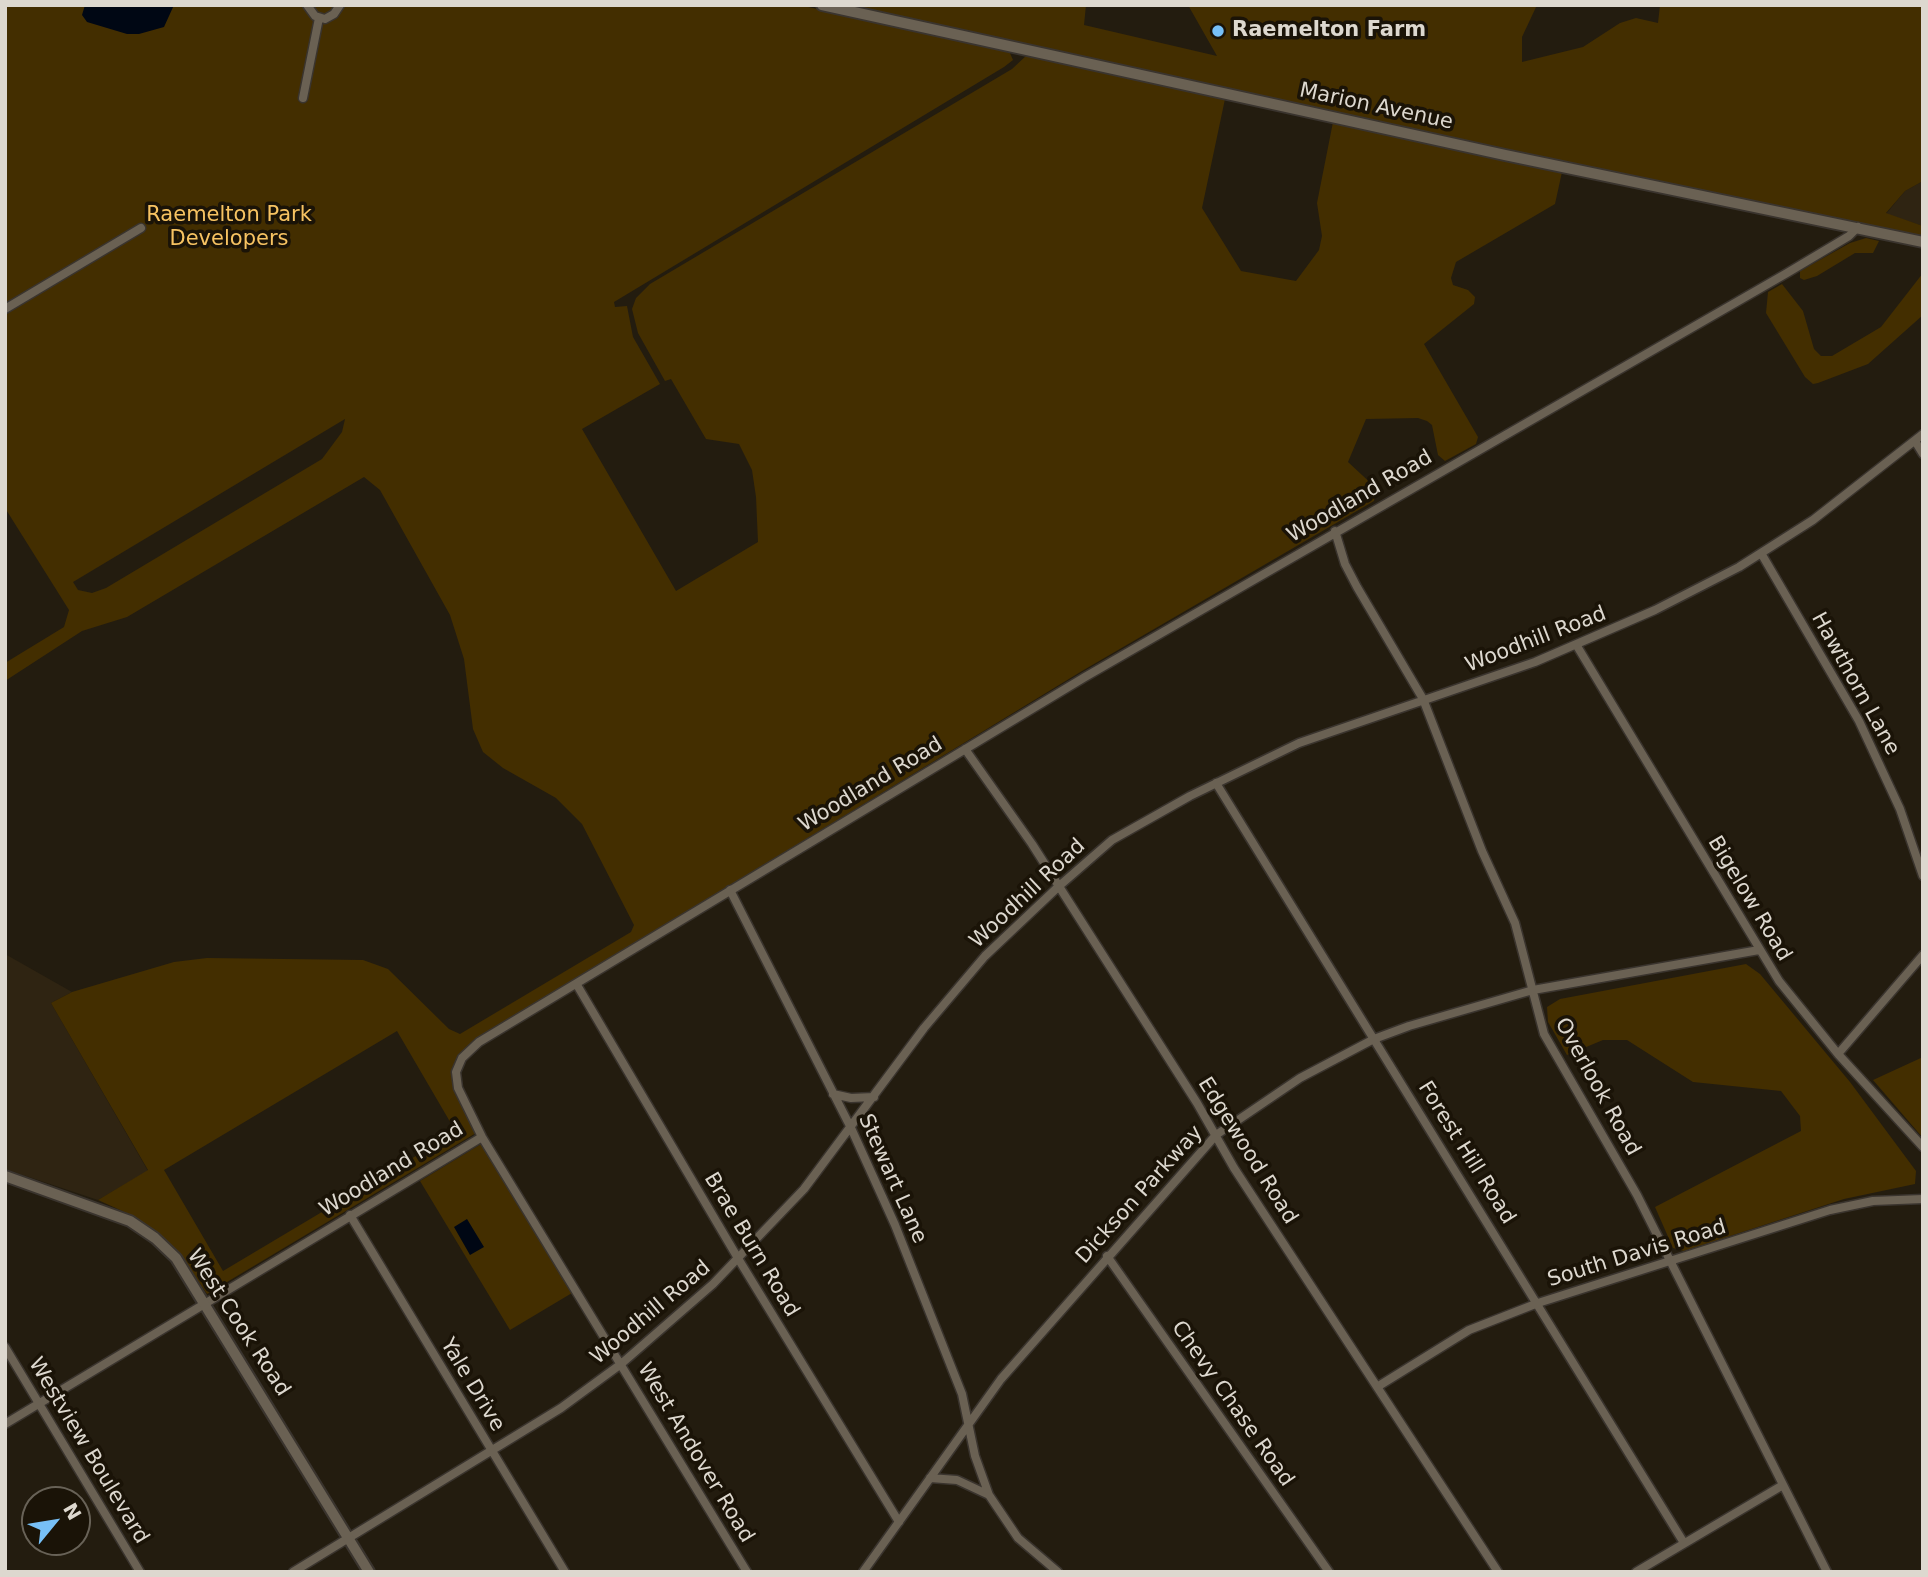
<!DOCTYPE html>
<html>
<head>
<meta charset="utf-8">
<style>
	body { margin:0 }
	#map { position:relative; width:1928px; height:1577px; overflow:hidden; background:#231c0f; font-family:"DejaVu Sans",sans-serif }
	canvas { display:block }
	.frame { position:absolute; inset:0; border:7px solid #ddd8cf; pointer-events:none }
	.north { position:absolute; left:21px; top:1486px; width:70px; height:70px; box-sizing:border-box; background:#1a1307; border:2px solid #686257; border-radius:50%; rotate:60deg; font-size:19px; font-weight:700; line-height:28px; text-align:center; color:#ddd8cf }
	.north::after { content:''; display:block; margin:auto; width:24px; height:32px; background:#77c0f7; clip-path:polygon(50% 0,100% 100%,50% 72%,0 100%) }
</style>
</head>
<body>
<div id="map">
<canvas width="1928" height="1577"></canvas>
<div class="frame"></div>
<div class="north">N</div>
</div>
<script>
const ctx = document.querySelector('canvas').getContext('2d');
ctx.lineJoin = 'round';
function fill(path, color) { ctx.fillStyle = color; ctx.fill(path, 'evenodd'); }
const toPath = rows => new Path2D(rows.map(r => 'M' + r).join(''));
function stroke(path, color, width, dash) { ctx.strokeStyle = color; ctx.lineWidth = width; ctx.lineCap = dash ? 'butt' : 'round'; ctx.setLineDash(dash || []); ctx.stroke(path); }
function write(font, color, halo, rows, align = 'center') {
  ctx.font = font + ' "DejaVu Sans",sans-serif'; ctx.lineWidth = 7; ctx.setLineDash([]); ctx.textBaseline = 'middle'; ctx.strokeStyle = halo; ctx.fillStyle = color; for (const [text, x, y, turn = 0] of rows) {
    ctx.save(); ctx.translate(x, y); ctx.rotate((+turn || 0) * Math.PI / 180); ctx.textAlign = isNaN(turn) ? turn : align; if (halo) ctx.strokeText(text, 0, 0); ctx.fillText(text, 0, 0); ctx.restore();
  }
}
const built = toPath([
	[1923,181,1923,226,1886,214,1905,191],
	[5,954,72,992,51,1003,148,1171,98,1200,5,1169]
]);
const green = toPath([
	[5,5,799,5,1009,51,1013,60,1004,67,614,302,615,307,627,306,633,337,660,384,582,429,676,591,758,542,756,497,752,470,739,444,706,439,671,379,665,381,638,333,632,309,636,298,650,284,1012,69,1027,55,1225,99,1202,208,1241,271,1296,281,1319,250,1322,236,1317,203,1333,122,1562,172,1555,204,1456,262,1451,278,1453,285,1468,290,1475,297,1474,304,1424,344,1478,437,1476,444,1445,461,1438,455,1432,425,1427,421,1418,418,1366,419,1348,462,1376,488,1374,501,1082,671,470,1044,457,1057,451,1072,455,1093,476,1133,207,1294,183,1259,164,1238,131,1215,98,1200,148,1170,51,1003,72,992,174,962,207,958,363,960,388,969,449,1029,460,1034,631,932,634,925,582,824,556,798,503,768,483,752,473,729,464,659,450,615,380,490,364,477,127,617,82,631,5,681,5,663,64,627,69,610,5,508],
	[345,419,342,432,322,459,106,588,92,593,78,590,73,582],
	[397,1031,456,1132,223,1271,164,1170],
	[843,5,1086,5,1084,25,1217,56,1188,5,1537,5,1522,37,1522,62,1583,47,1620,23,1636,18,1658,23,1660,5,1923,5,1923,181,1905,191,1886,213,1923,226,1923,236,1565,163],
	[1866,238,1879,241,1873,253,1855,253,1817,276,1804,280,1800,278,1800,271,1850,243],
	[1923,273,1923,315,1868,364,1818,383,1813,384,1805,377,1766,313,1768,292,1782,284,1803,311,1814,349,1821,356,1832,356,1881,327],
	[1746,964,1760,974,1850,1082,1916,1171,1915,1184,1844,1199,1684,1251,1673,1248,1655,1207,1801,1131,1800,1116,1781,1091,1693,1082,1627,1040,1603,1040,1567,1055,1548,1022,1547,1007,1560,999],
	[1923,1057,1923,1138,1873,1080],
	[481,1144,572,1293,510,1330,420,1181]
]);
const water = toPath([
	[85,5,174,5,164,27,139,34,127,34,87,22,82,15],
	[467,1219,484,1247,470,1255,454,1227]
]);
const street = toPath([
	[307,5,315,16,325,19,334,14,340,5],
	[303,98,319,18],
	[5,309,141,228],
	[1915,441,1923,454],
	[1335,531,1345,564,1357,587,1423,699,1482,851,1515,923,1544,1034,1637,1195,1827,1572],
	[1761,553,1859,721,1900,809,1923,876],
	[1577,646,1779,981,1838,1054,1923,1147],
	[965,749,1032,844,1197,1103,1234,1168,1498,1572],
	[1216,783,1684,1543],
	[730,890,851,1128,895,1225,962,1394,975,1456,989,1495],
	[577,985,739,1260,899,1522],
	[1838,1054,1923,955],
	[833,1094,851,1098,874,1097],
	[350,1215,565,1572],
	[1107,1256,1329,1572],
	[5,1347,140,1572],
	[1377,1387,1469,1330,1538,1303,1830,1210,1873,1201,1923,1199],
	[5,1424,482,1137],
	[930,1478,957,1480,989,1495,1018,1538,1058,1572],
	[293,1572,561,1408,621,1364,713,1284,804,1189,924,1028,985,956,1058,887,1112,840,1190,796,1299,743,1535,662,1655,610,1739,567,1813,520,1923,434],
	[747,1572,482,1137,458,1088,456,1072,462,1058,479,1042,1085,677,1787,273,1849,236,1858,227],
	[863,1572,1001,1379,1216,1135,1300,1078,1374,1039,1409,1026,1533,990,1759,950],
	[1636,1572,1783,1485]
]);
const secondary = toPath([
	[822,5,1505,155,1923,242],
	[5,1176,130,1221,155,1238,176,1258,369,1572]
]);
const markers = [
	[1218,31,7,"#77c0f7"]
];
const poiNames = [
	["Raemelton Farm",1232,31]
];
const streetNames = [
	["Marion Avenue",1376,107,12],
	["Woodland Road",1360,497,-30],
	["Woodhill Road",1536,640,-21],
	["Hawthorn Lane",1855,684,61],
	["Woodland Road",871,785,-31],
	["Woodhill Road",1028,894,-43],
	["Bigelow Road",1749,899,59],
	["Overlook Road",1597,1087,61],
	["Edgewood Road",1247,1151,58],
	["Forest Hill Road",1466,1153,58],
	["Woodland Road",392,1170,-31],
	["Stewart Lane",892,1179,66],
	["Dickson Parkway",1140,1195,-48],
	["Brae Burn Road",751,1245,59],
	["South Davis Road",1637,1254,-17],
	["Woodhill Road",651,1313,-40],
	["West Cook Road",238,1323,57],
	["Yale Drive",472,1385,59],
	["Chevy Chase Road",1232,1404,55],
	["Westview Boulevard",88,1451,59],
	["West Andover Road",695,1453,59]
];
const parkNames = [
	["Raemelton Park",229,216],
	["Developers",229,240]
];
fill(built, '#2f2412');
fill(green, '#432e00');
fill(water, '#000714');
stroke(street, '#3a342e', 11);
stroke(secondary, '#3a342e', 14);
stroke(street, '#6a6153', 8);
stroke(secondary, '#6a6153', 10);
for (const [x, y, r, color] of markers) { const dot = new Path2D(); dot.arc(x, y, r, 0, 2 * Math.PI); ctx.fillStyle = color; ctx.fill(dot); stroke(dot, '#1a1307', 2.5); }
write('bold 21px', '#ddd8cf', '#1a1307', poiNames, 'left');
write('21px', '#ddd8cf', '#1a1307', streetNames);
write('21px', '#f7c362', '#1a1307', parkNames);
</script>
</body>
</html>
